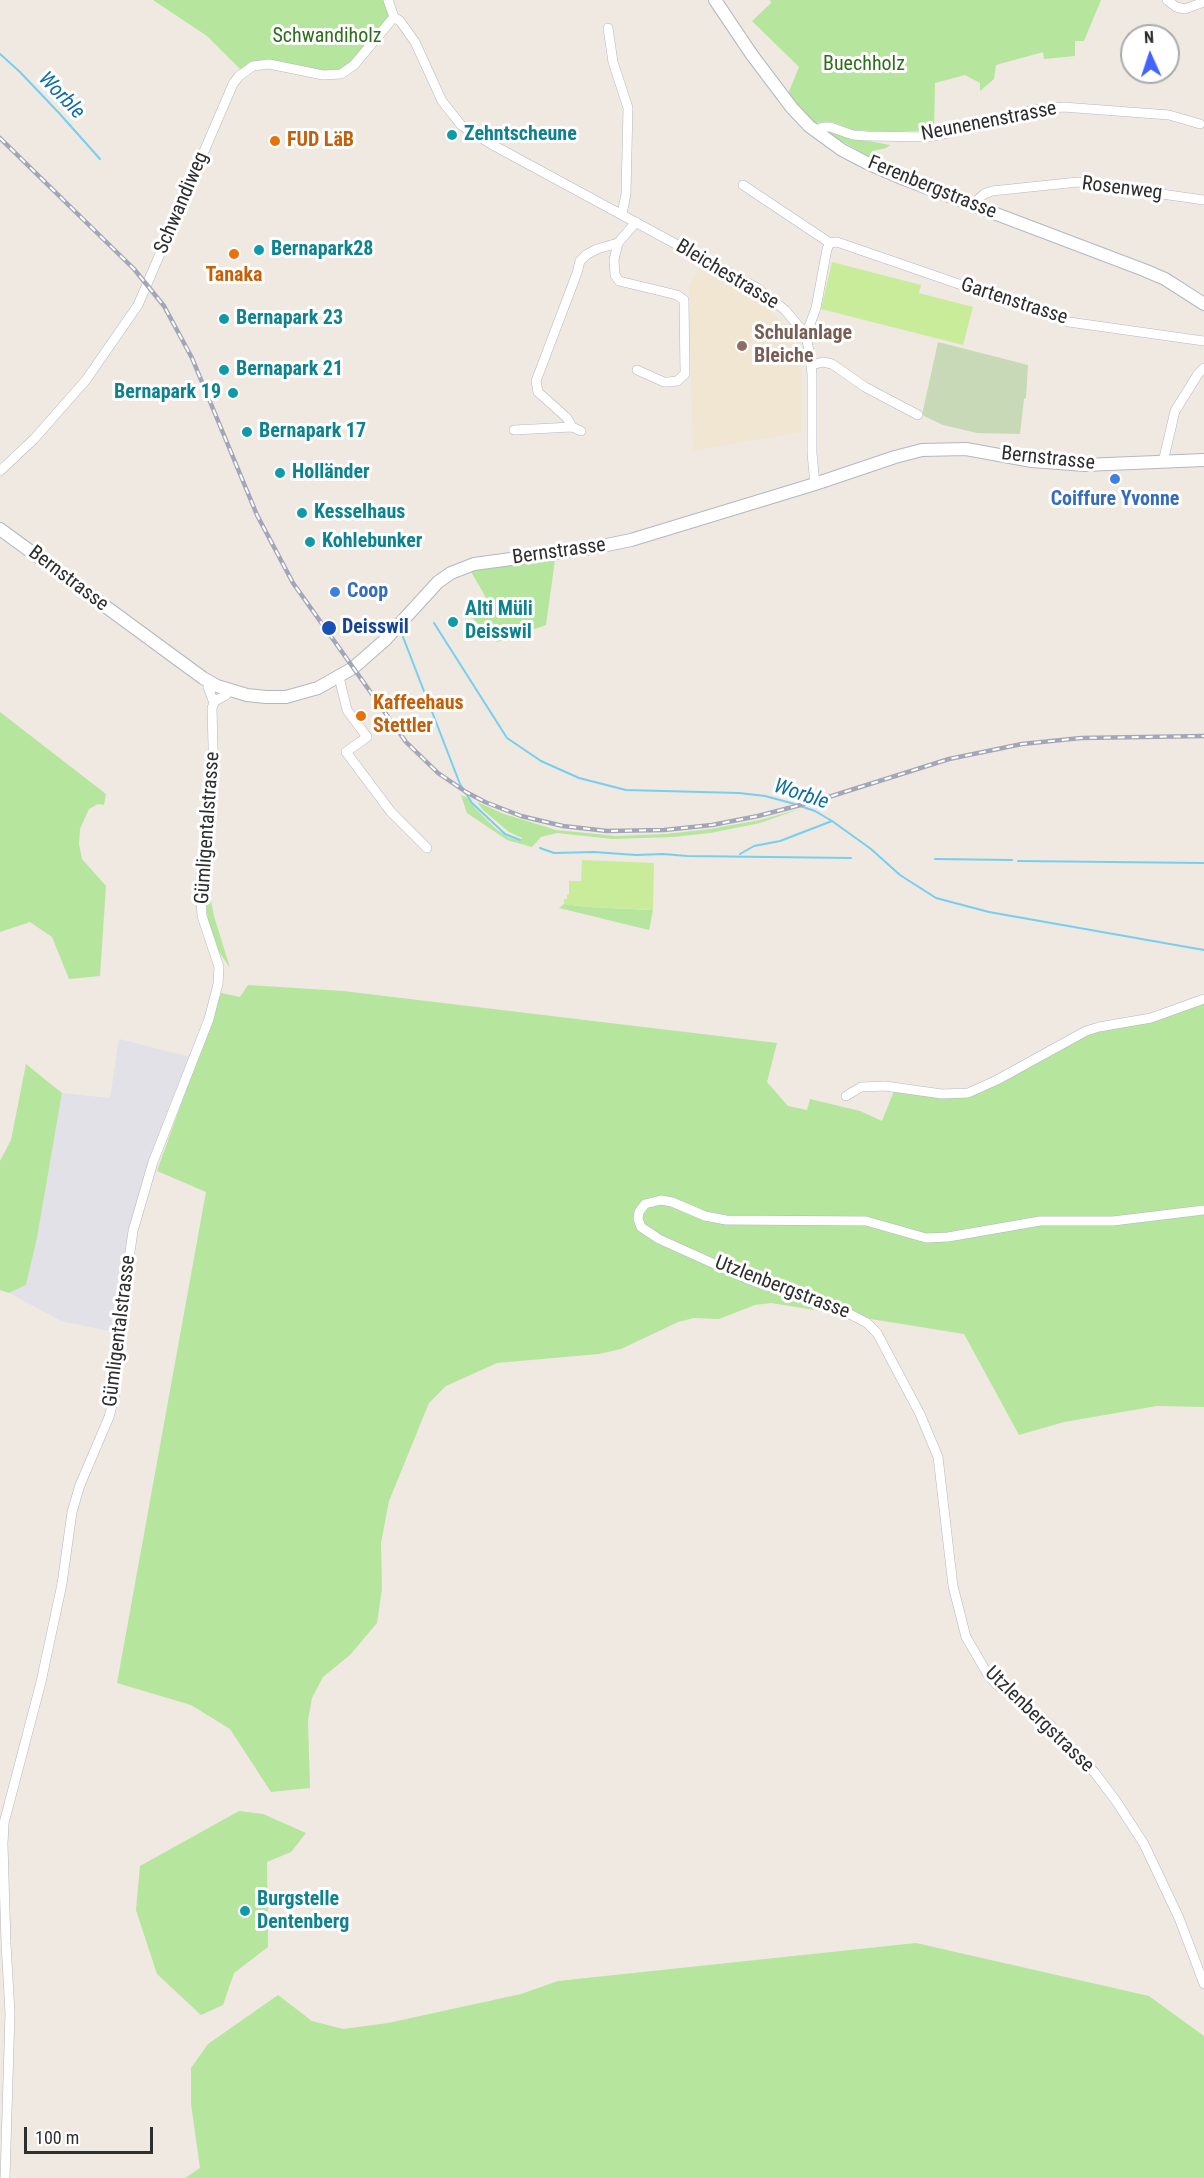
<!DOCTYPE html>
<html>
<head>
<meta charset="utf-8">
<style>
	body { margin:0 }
	#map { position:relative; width:1204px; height:2178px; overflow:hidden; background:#efe9e1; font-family:"Roboto Condensed",sans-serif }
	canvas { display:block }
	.north { position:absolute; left:1120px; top:24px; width:60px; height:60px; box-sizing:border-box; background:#fff; border:2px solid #ababab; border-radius:50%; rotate:357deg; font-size:16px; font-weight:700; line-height:24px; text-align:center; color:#2e2e2e }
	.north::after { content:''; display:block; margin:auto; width:21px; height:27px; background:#4264fb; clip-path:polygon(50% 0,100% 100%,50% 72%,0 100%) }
	.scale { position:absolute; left:24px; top:2127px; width:129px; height:27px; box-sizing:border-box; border:3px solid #2e2e2e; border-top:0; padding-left:8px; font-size:18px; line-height:21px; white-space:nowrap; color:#2e2e2e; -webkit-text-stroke:4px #fff; paint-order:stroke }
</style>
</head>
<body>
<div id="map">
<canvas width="1204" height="2178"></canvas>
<div class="north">N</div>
<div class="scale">100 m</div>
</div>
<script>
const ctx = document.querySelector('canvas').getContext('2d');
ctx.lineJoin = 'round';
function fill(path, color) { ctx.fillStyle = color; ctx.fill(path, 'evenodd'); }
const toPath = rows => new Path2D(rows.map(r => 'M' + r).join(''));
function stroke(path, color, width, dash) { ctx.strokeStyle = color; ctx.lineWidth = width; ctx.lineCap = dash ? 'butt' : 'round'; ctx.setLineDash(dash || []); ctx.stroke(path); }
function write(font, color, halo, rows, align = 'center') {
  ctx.font = font + ' "Roboto Condensed",sans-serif'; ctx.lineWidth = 6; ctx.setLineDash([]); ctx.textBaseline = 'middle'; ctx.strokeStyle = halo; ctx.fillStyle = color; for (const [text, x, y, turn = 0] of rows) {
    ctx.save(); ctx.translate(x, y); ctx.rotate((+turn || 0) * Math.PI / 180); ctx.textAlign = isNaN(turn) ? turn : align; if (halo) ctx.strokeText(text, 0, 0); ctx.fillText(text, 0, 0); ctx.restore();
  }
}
const industrial = toPath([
	[119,1039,190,1057,167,1111,129,1230,114,1332,61,1321,9,1293,26,1285,37,1238,62,1093,110,1098]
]);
const education = toPath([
	[700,268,759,300,786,326,802,366,801,432,693,451,689,287]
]);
const green = toPath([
	[153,0,388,0,394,17,341,74,276,65,243,72,207,36],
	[770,0,1101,0,1084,41,1075,41,1075,56,1044,59,1043,52,996,65,994,79,980,91,980,83,965,75,935,83,934,130,888,132,853,130,832,122,814,123,803,112,788,94,799,67,752,21,771,3],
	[826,130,858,139,890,145,886,148,873,151,870,157,824,131],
	[555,560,546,625,497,642,471,617,491,606,470,570],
	[0,712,106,794,104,805,98,804,89,809,80,829,79,844,82,859,106,886,100,976,69,979,52,937,30,922,0,932],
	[461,795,468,798,474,807,496,829,508,837,520,841,522,838,509,832,483,810,477,802,504,814,556,830,616,836,666,834,710,829,760,820,800,809,760,823,710,833,673,837,612,839,557,833,541,837,532,847,507,840,467,813],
	[207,874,210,874,210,896,214,916,230,968,218,950,208,921,205,897],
	[564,904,588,907,653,910,649,930,559,908],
	[248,985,343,991,777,1043,767,1082,788,1106,807,1110,810,1099,860,1111,882,1121,896,1086,961,1094,1062,1043,1111,1025,1204,999,1204,1407,1157,1406,1064,1422,1019,1435,964,1334,771,1303,755,1305,719,1319,694,1318,678,1322,621,1349,599,1354,497,1363,446,1386,429,1403,389,1501,381,1543,382,1589,377,1623,350,1655,323,1677,312,1698,308,1720,310,1788,271,1792,230,1729,191,1705,117,1683,206,1192,157,1171,221,993,240,997],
	[26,1064,62,1093,37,1238,26,1285,9,1293,0,1290,0,1161,11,1140],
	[239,1811,263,1814,306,1833,291,1852,267,1862,268,1947,234,1973,223,2005,201,2015,157,1974,136,1910,140,1866],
	[916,1943,1149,1996,1204,2036,1204,2178,185,2178,200,2168,191,2104,191,2068,208,2044,278,1995,312,2021,343,2029,388,2023,521,1994,558,1981]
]);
const cemetery = toPath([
	[938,342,1028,365,1026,398,1024,399,1020,434,977,433,943,425,922,415]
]);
const pitch = toPath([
	[832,262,921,285,919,293,973,307,963,345,821,309],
	[582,860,654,863,653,910,588,907,564,904,564,899,567,899,567,895,569,894,569,881,581,881]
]);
const stream = toPath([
	[0,54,20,72,59,113,100,159],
	[434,623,507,738,541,761,579,778,626,790,739,793,765,796,791,803,815,811,832,821,871,849,900,875,936,898,989,912,1204,950],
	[403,637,460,784,472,803,505,834,520,840],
	[540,848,554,853,594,852,636,855,663,854,687,856,851,858],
	[740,854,754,846,780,841,832,821],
	[935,859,1012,860],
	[1018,861,1204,863]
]);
const street = toPath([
	[388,0,394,17],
	[1167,0,1176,7,1185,9,1204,2],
	[394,17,400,21,415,42,442,101,461,125,491,144,757,288,785,310,806,335,810,357,812,374,812,453,815,484],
	[608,28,613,62,628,108,626,194,622,214],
	[815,131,823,127,830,127,853,135,867,136,928,137,948,133,1033,110,1063,107,1169,115,1200,124],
	[743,185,830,243],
	[972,205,984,194,992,191,1078,182,1204,200],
	[618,243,614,260,615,275,619,281,677,295,684,300,685,374,677,381,669,382,664,382,637,370],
	[806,335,816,308,827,249,830,243,837,242,1069,322,1204,341],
	[812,365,823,362,832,364,865,387,918,415],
	[514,430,572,427],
	[581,431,572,427,567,418,538,392,536,381,577,273,580,261,586,255,597,249,618,243,636,222],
	[1163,462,1175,411,1198,374,1204,368],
	[0,471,34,439,86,380,138,305,233,84,239,76,253,66,269,64,323,75,341,74,354,65,394,17],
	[339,677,347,710,367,737,346,752,391,812,427,848],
	[209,681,208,687,214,703],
	[846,1096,861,1087,885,1086,942,1094,968,1093,997,1080,1086,1031,1099,1027,1151,1018,1204,999],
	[1204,1210,1113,1221,1040,1221,948,1237,926,1238,866,1221,726,1220,705,1216,672,1202,661,1200,645,1204,639,1212,638,1219,641,1227,659,1239,750,1280,846,1312,867,1323,877,1333,920,1414,938,1457,953,1586,966,1637,987,1673,997,1685,1047,1722,1095,1773,1116,1801,1144,1844,1179,1918,1204,1984],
	[5,2178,10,2013,6,1944,3,1844,4,1823,41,1682,62,1584,72,1512,80,1485,109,1417,115,1394,118,1335,133,1231,153,1162,209,1019,218,984,219,967,202,916,200,885,214,781,212,708,215,701,226,695,229,690]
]);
const secondary = toPath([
	[715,0,752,55,792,108,809,126,842,150,867,163,904,179,1144,270,1165,279,1204,304],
	[0,529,203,678,217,686,247,695,266,697,286,697,318,688,353,668,385,640,438,582,451,573,474,564,592,548,631,540,815,484,895,457,922,450,966,449,1032,461,1085,465,1204,460]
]);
const rail = toPath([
	[0,138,134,269,164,306,192,358,257,515,293,583,406,742,438,773,466,792,485,802,521,816,563,826,607,831,664,830,712,825,758,816,816,801,949,759,1022,744,1081,738,1204,736]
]);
const markers = [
	[452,135,6,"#0f9aa8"],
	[275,141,6,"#e8710a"],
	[259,250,6,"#0f9aa8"],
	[234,254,6,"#e8710a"],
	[224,319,6,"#0f9aa8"],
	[742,346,6,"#8d6e63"],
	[224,370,6,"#0f9aa8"],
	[233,393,6,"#0f9aa8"],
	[247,432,6,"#0f9aa8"],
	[280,473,6,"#0f9aa8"],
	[1115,479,6,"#3f7fe0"],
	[302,513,6,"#0f9aa8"],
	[310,542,6,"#0f9aa8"],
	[335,592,6,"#3f7fe0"],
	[453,622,6,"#0f9aa8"],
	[329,628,8,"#1a4fb4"],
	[361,716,6,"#e8710a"],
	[245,1911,6,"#0f9aa8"]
];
const parkNames = [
	["Schwandiholz",327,37],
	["Buechholz",864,65]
];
const streetNames = [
	["Neunenenstrasse",989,122,-11],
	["Ferenbergstrasse",932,188,22],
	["Rosenweg",1122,189,7],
	["Schwandiweg",182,203,-67],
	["Bleichestrasse",727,275,31],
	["Gartenstrasse",1014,302,18],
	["Bernstrasse",1048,459,6],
	["Bernstrasse",559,552,-8],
	["Bernstrasse",68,579,37],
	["Gümligentalstrasse",208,828,-86],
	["Utzlenbergstrasse",782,1288,21],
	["Gümligentalstrasse",120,1331,-83],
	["Utzlenbergstrasse",1039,1720,44]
];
const cultureNames = [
	["Zehntscheune",464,135],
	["Bernapark28",271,250],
	["Bernapark 23",236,319],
	["Bernapark 21",236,370],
	["Bernapark 19",221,393,"right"],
	["Bernapark 17",259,432],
	["Holländer",292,473],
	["Kesselhaus",314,513],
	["Kohlebunker",322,542],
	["Alti Müli",465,610],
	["Deisswil",465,633],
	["Burgstelle",257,1900],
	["Dentenberg",257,1923]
];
const foodNames = [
	["FUD LäB",287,141],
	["Tanaka",234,276,"center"],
	["Kaffeehaus",373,704],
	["Stettler",373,727]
];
const educationNames = [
	["Schulanlage",754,334],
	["Bleiche",754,357]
];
const shopNames = [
	["Coiffure Yvonne",1115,500],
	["Coop",347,592,"left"]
];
const transitNames = [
	["Deisswil",342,628]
];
const waterNames = [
	["Worble",61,96,46],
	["Worble",801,795,18]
];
fill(industrial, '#e3e1e8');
fill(education, '#f0e6d1');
fill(green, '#b6e59e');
fill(cemetery, '#c8d9b8');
fill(pitch, '#c9ec9a');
stroke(stream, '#75cff0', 2);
stroke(street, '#b4b7c1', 10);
stroke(secondary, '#b4b7c1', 14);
stroke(street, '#fff', 9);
stroke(secondary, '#fff', 12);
stroke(rail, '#a3a6b8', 4.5);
stroke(rail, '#fff', 2, [7]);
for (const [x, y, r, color] of markers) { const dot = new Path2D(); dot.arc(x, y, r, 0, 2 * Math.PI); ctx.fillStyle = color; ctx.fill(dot); stroke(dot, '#fff', 2); }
write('20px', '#2c6e1b', '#fff', parkNames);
write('20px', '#2e2e2e', '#fff', streetNames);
write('bold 20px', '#0d838f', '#fff', cultureNames, 'left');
write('bold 20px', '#c56008', '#fff', foodNames, 'left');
write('bold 20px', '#785e54', '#fff', educationNames, 'left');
write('bold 20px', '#366cbe', '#fff', shopNames);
write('bold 20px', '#164399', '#fff', transitNames, 'left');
write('italic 21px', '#0d6fa3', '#fff', waterNames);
</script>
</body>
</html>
